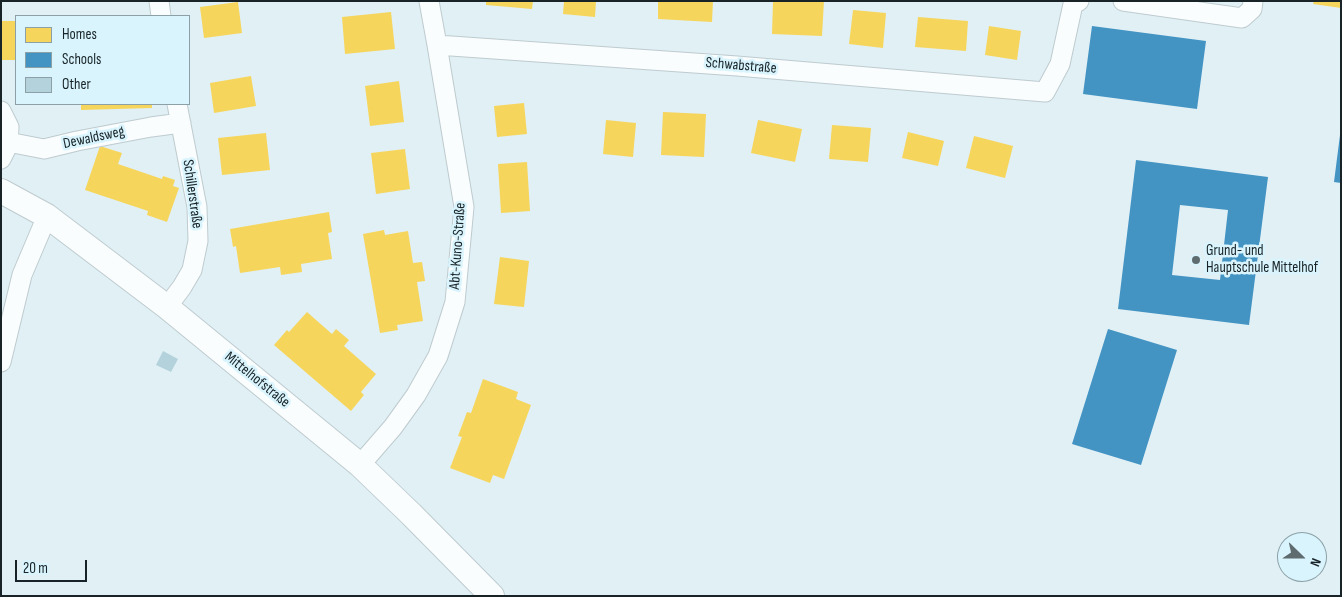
<!DOCTYPE html>
<html>
<head>
<meta charset="utf-8">
<style>
	body { margin:0 }
	#map { position:relative; width:1342px; height:597px; overflow:hidden; background:#e1f0f5; font-family:"Sofia Sans Condensed",sans-serif }
	canvas { display:block }
	.frame { position:absolute; inset:0; border:2px solid #172327; pointer-events:none }
	.legend { position:absolute; left:15px; top:15px; width:175px; height:90px; box-sizing:border-box; background:#d9f4fd; border:1px solid #8ba0a7; margin:0; padding:6px 9px; list-style:none; font-size:15px; color:#172327 }
	.legend li { display:flex; align-items:center; gap:10px; height:25px }
	.legend b { width:25px; border:1px solid #8ba0a7 }
	.north { position:absolute; left:1277px; top:532px; width:50px; height:50px; box-sizing:border-box; background:#d9f4fd; border:1px solid #8ba0a7; border-radius:50%; rotate:112deg; font-size:14px; font-weight:700; line-height:20px; text-align:center; color:#172327 }
	.north::after { content:''; display:block; margin:auto; width:18px; height:22px; background:#5e6b6f; clip-path:polygon(50% 0,100% 100%,50% 72%,0 100%) }
	.scale { position:absolute; left:15px; top:560px; width:72px; height:22px; box-sizing:border-box; border:2px solid #172327; border-top:0; padding-left:6px; font-size:15px; line-height:18px; white-space:nowrap; color:#172327; -webkit-text-stroke:4px #d9f4fd; paint-order:stroke }
</style>
</head>
<body>
<div id="map">
<canvas width="1342" height="597"></canvas>
<div class="frame"></div>
<ul class="legend">
<li><b style="height:14px;background:#f6d55c"></b>Homes</li>
<li><b style="height:14px;background:#4393c3"></b>Schools</li>
<li><b style="height:14px;background:#b3d2db"></b>Other</li>
</ul>
<div class="north">N</div>
<div class="scale">20 m</div>
</div>
<script>
const ctx = document.querySelector('canvas').getContext('2d');
ctx.lineJoin = 'round';
function fill(path, color) { ctx.fillStyle = color; ctx.fill(path, 'evenodd'); }
const toPath = rows => new Path2D(rows.map(r => 'M' + r).join(''));
function stroke(path, color, width, dash) { ctx.strokeStyle = color; ctx.lineWidth = width; ctx.lineCap = dash ? 'butt' : 'round'; ctx.setLineDash(dash || []); ctx.stroke(path); }
function write(font, color, halo, rows, align = 'center') {
  ctx.font = font + ' "Sofia Sans Condensed",sans-serif'; ctx.lineWidth = 5; ctx.setLineDash([]); ctx.textBaseline = 'middle'; ctx.strokeStyle = halo; ctx.fillStyle = color; for (const [text, x, y, turn = 0] of rows) {
    ctx.save(); ctx.translate(x, y); ctx.rotate((+turn || 0) * Math.PI / 180); ctx.textAlign = isNaN(turn) ? turn : align; if (halo) ctx.strokeText(text, 0, 0); ctx.fillText(text, 0, 0); ctx.restore();
  }
}
const homes = toPath([
	[486,1,533,1,532,9,486,5],
	[564,1,596,1,595,17,563,14],
	[658,1,713,1,712,22,658,19],
	[773,1,824,1,822,36,772,34],
	[1314,1,1341,1,1341,8,1313,4],
	[238,2,242,33,204,38,200,7],
	[853,10,886,13,883,48,849,44],
	[391,12,395,49,345,54,342,17],
	[918,17,968,21,966,51,915,47],
	[1,21,16,21,16,60,1,60],
	[989,26,1021,31,1017,60,985,55],
	[251,76,256,106,214,113,210,83],
	[399,81,404,122,370,126,365,86],
	[524,103,527,134,497,137,494,106],
	[81,104,152,104,152,108,81,110],
	[663,112,706,114,704,157,661,155],
	[606,120,636,123,633,157,603,154],
	[758,120,802,129,795,162,751,153],
	[832,125,871,128,868,162,829,159],
	[908,132,944,141,938,166,902,158],
	[266,133,270,170,222,175,218,138],
	[974,136,1013,146,1005,178,966,168],
	[100,146,122,153,118,164,162,179,163,176,175,180,173,186,179,188,167,222,147,215,148,211,85,190],
	[405,149,410,189,376,194,371,153],
	[527,162,530,211,501,213,498,164],
	[329,212,332,232,328,233,332,259,301,264,302,272,281,275,280,267,240,273,236,246,233,247,230,229],
	[384,230,385,235,408,231,413,263,422,262,425,281,417,282,423,321,397,325,398,330,380,333,363,234],
	[500,257,529,261,524,307,494,304],
	[307,312,332,334,336,329,349,340,344,346,376,374,361,392,364,395,351,411,274,345,287,330,289,332],
	[483,379,518,392,516,399,531,405,504,479,493,475,490,483,450,468,462,437,458,436,467,412,471,413]
]);
const schools = toPath([
	[1092,26,1206,41,1197,109,1083,94],
	[1340,135,1341,135,1341,183,1334,182],
	[1136,160,1268,177,1249,325,1118,309],
	[1180,205,1228,210,1220,280,1172,275],
	[1108,329,1177,350,1141,465,1072,444]
]);
const building = toPath([
	[163,351,178,359,171,372,156,365]
]);
const minor = toPath([
	[159,1,161,16],
	[1123,1,1242,18,1252,9,1253,1],
	[437,45,737,66,1045,92,1060,64,1073,4,1079,1],
	[1,111,9,127,8,145,1,159],
	[8,142,44,149,77,141,151,127,181,123],
	[167,307,182,287,192,270,198,241,197,207,177,104],
	[1,362,22,275,47,216],
	[360,465,393,427,416,395,438,356,455,302,464,207,437,45,429,1]
]);
const tertiary = toPath([
	[1,191,47,216,167,307,360,465,411,514,492,596]
]);
const markers = [
	[1196,260,5,"#5e6b6f"]
];
const streetNames = [
	["Schwabstraße",741,66,5],
	["Dewaldsweg",94,138,-12],
	["Schillerstraße",192,194,82],
	["Abt-Kuno-Straße",458,246,-86],
	["Mittelhofstraße",257,380,39]
];
const poiNames = [
	["Grund- und",1206,251],
	["Hauptschule Mittelhof",1206,268]
];
fill(homes, '#f6d55c');
fill(schools, '#4393c3');
fill(building, '#b3d2db');
stroke(minor, '#becbcf', 21);
stroke(tertiary, '#becbcf', 26);
stroke(minor, '#fafdfe', 19);
stroke(tertiary, '#fafdfe', 24);
for (const [x, y, r, color] of markers) { const dot = new Path2D(); dot.arc(x, y, r, 0, 2 * Math.PI); ctx.fillStyle = color; ctx.fill(dot); stroke(dot, '#d9f4fd', 2); }
write('15px', '#172327', '#d9f4fd', streetNames);
write('15px', '#172327', '#d9f4fd', poiNames, 'left');
</script>
</body>
</html>
